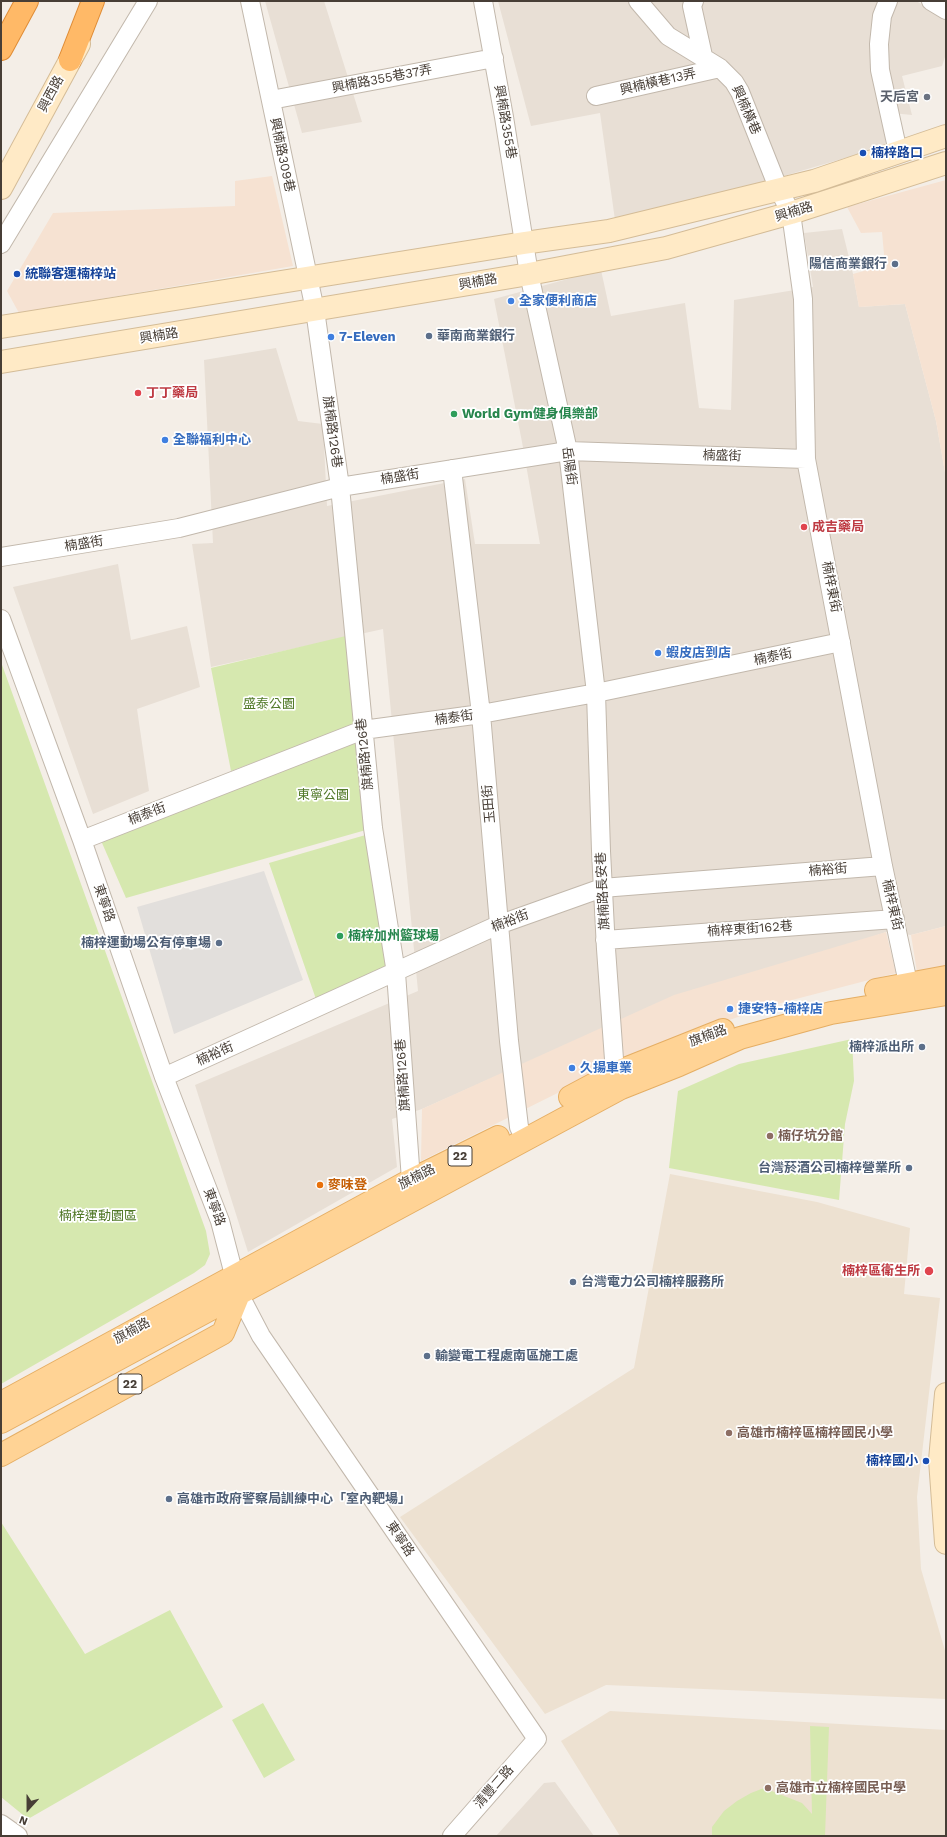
<!DOCTYPE html>
<html>
<head>
<meta charset="utf-8">
<style>
	body { margin:0 }
	#map { position:relative; width:947px; height:1837px; overflow:hidden; background:#f4eee7; font-family:"Work Sans",sans-serif }
	canvas { display:block }
	.frame { position:absolute; inset:0; border:2px solid #473e36; pointer-events:none }
	.north { position:absolute; left:8px; top:1789px; width:40px; height:40px; -webkit-text-stroke:3px #fff; paint-order:stroke; rotate:201deg; font-size:11px; font-weight:700; line-height:16px; text-align:center; color:#473e36 }
	.north::after { content:''; display:block; margin:auto; width:14px; height:18px; background:#473e36; clip-path:polygon(50% 0,100% 100%,50% 72%,0 100%) }
</style>
</head>
<body>
<div id="map">
<canvas width="947" height="1837"></canvas>
<div class="frame"></div>
<div class="north">N</div>
</div>
<script>
const ctx = document.querySelector('canvas').getContext('2d');
ctx.lineJoin = 'round';
function fill(path, color) { ctx.fillStyle = color; ctx.fill(path, 'evenodd'); }
const toPath = rows => new Path2D(rows.map(r => 'M' + r).join(''));
function stroke(path, color, width, dash) { ctx.strokeStyle = color; ctx.lineWidth = width; ctx.lineCap = dash ? 'butt' : 'round'; ctx.setLineDash(dash || []); ctx.stroke(path); }
function write(font, color, halo, rows, align = 'center') {
  ctx.font = font + ' "Work Sans","Noto Sans TC",sans-serif'; ctx.lineWidth = 3.5; ctx.setLineDash([]); ctx.textBaseline = 'middle'; ctx.strokeStyle = halo; ctx.fillStyle = color; for (const [text, x, y, turn = 0] of rows) {
    ctx.save(); ctx.translate(x, y); ctx.rotate((+turn || 0) * Math.PI / 180); ctx.textAlign = isNaN(turn) ? turn : align; if (halo) ctx.strokeText(text, 0, 0); ctx.fillText(text, 0, 0); ctx.restore();
  }
}
const residential = toPath([
	[265,1,324,1,362,122,302,133],
	[498,1,916,1,946,18,946,54,942,66,902,76,912,115,882,112,886,146,678,207,615,220,600,113,531,126],
	[842,229,853,274,859,307,905,304,936,421,946,478,946,926,911,935,886,932,535,1059,422,1109,392,1119,397,1167,248,1252,195,1085,418,991,383,629,211,667,192,544,213,543,204,360,276,348,298,421,323,424,327,506,465,479,475,544,540,544,522,442,494,299,601,270,611,316,685,303,699,408,731,410,734,300,813,287,804,233],
	[118,564,131,640,187,626,200,687,137,709,149,791,93,814,13,587],
	[555,1782,594,1836,496,1836,544,1783]
]);
const commercial = toPath([
	[272,176,293,266,19,313,7,291,53,213,235,206,235,181],
	[946,180,946,478,936,421,905,304,859,307,853,274,885,265,882,232,861,233,847,207],
	[946,926,946,967,917,972,911,935],
	[886,932,896,973,769,1006,642,1051,421,1161,422,1109,674,995]
]);
const education = toPath([
	[670,1174,817,1202,910,1228,904,1294,940,1298,917,1497,921,1569,946,1654,946,1699,606,1685,545,1714,400,1517,634,1368],
	[610,1711,946,1730,946,1836,620,1836,561,1741]
]);
const green = toPath([
	[350,635,358,724,231,771,211,668],
	[1,662,206,1231,210,1254,205,1265,194,1273,1,1384],
	[363,730,373,828,126,898,99,836],
	[369,834,390,970,318,1005,269,863],
	[852,1039,854,1081,845,1124,839,1200,669,1168,678,1091,739,1064],
	[1,1522,85,1654,170,1610,223,1707,28,1819,1,1797],
	[263,1703,295,1760,264,1778,232,1720],
	[810,1726,829,1727,825,1836,712,1836,712,1827,724,1811,737,1801,751,1793,764,1788,802,1803,812,1814]
]);
const parking = toPath([
	[264,871,303,980,174,1034,137,907]
]);
const street = toPath([
	[250,1,315,310,340,487,373,828,396,973,411,1180,416,1192],
	[483,1,504,117,529,274,568,451,596,693,601,851,606,949,615,1073,620,1085],
	[638,1,668,36,720,68,734,82,740,92,779,190,791,213,803,299,806,459,883,866,908,983],
	[694,1,692,6,703,56],
	[888,1,882,16,879,44,880,70,898,152],
	[931,1,946,10],
	[596,96,720,68],
	[271,100,494,58],
	[1,244,148,1],
	[452,469,481,714,509,1041,519,1127,525,1139],
	[1,557,179,528,340,487,568,451,806,459],
	[1,619,82,840,164,1077,220,1221,239,1294,261,1336,537,1739,452,1836],
	[82,840,363,730,481,714,596,693,841,642],
	[605,940,895,919],
	[164,1077,498,925,602,888,883,866],
	[1,1824,18,1836]
]);
const secondary = toPath([
	[1,188,79,44],
	[1,327,524,243,609,231,814,181,946,136],
	[1,362,529,274,666,248,791,213,946,163],
	[946,1394,940,1460,946,1543]
]);
const primary = toPath([
	[876,990,946,977],
	[570,1097,615,1073,723,1030],
	[1,1403,411,1180,498,1137],
	[1,1422,621,1088,679,1065,740,1038,831,1013,946,994],
	[1,1455,223,1333,239,1294]
]);
const highway = toPath([
	[1,49,27,1],
	[70,60,93,1]
]);
const markers = [
	[927,97,4,"#6b7280"],
	[863,153,4,"#1a4fb4"],
	[895,264,4,"#5c6f8a"],
	[17,274,4,"#1a4fb4"],
	[511,301,4,"#3f7fe0"],
	[429,336,4,"#5c6f8a"],
	[331,337,4,"#3f7fe0"],
	[138,393,4,"#e0444e"],
	[454,414,4,"#2e9e5b"],
	[165,440,4,"#3f7fe0"],
	[804,527,4,"#e0444e"],
	[658,653,4,"#3f7fe0"],
	[340,936,4,"#2e9e5b"],
	[219,943,4,"#5c6f8a"],
	[730,1009,4,"#3f7fe0"],
	[922,1047,4,"#5c6f8a"],
	[572,1068,4,"#3f7fe0"],
	[770,1136,4,"#8d6e63"],
	[909,1168,4,"#5c6f8a"],
	[320,1185,4,"#e8710a"],
	[929,1271,5,"#e0444e"],
	[573,1282,4,"#5c6f8a"],
	[427,1356,4,"#5c6f8a"],
	[729,1433,4,"#8d6e63"],
	[926,1461,4,"#1a4fb4"],
	[169,1499,4,"#5c6f8a"],
	[768,1788,4,"#8d6e63"]
];
const shields = [
	[460,1156,24],
	[130,1384,24]
];
const shieldNames = [
	["22",460,1156],
	["22",130,1384]
];
const streetNames = [
	["興楠路355巷37弄",382,79,-11],
	["興楠橫巷13弄",658,82,-13],
	["興西路",51,94,-62],
	["興楠橫巷",746,110,66],
	["興楠路355巷",505,122,80],
	["興楠路309巷",282,155,78],
	["興楠路",794,212,-17],
	["興楠路",478,282,-10],
	["興楠路",159,336,-9],
	["旗楠路126巷",332,432,82],
	["楠盛街",722,456,2],
	["岳陽街",569,466,82],
	["楠盛街",400,477,-9],
	["楠盛街",84,544,-9],
	["楠梓東街",831,587,79],
	["楠泰街",773,657,-12],
	["楠泰街",454,718,-8],
	["旗楠路126巷",365,754,-96],
	["玉田街",489,804,-95],
	["楠泰街",147,814,-21],
	["楠裕街",828,870,-5],
	["旗楠路長安巷",603,891,-93],
	["東寧路",104,903,71],
	["楠梓東街",892,905,77],
	["楠裕街",510,921,-21],
	["楠梓東街162巷",750,929,-4],
	["旗楠路",708,1036,-20],
	["楠裕街",215,1054,-24],
	["旗楠路126巷",403,1075,-94],
	["旗楠路",417,1177,-27],
	["東寧路",214,1207,70],
	["旗楠路",132,1331,-29],
	["東寧路",400,1539,56],
	["清豐二路",494,1787,-49]
];
const worshipNames = [
	["天后宮",919,97]
];
const transitNames = [
	["楠梓路口",871,153],
	["統聯客運楠梓站",25,274],
	["楠梓國小",918,1461,"right"]
];
const serviceNames = [
	["陽信商業銀行",887,264],
	["華南商業銀行",437,336,"left"],
	["楠梓運動場公有停車場",211,943],
	["楠梓派出所",914,1047],
	["台灣菸酒公司楠梓營業所",901,1168],
	["台灣電力公司楠梓服務所",581,1282,"left"],
	["輸變電工程處南區施工處",435,1356,"left"],
	["高雄市政府警察局訓練中心「室內靶場」",177,1499,"left"]
];
const shopNames = [
	["全家便利商店",519,301],
	["7-Eleven",339,337],
	["全聯福利中心",173,440],
	["蝦皮店到店",666,653],
	["捷安特-楠梓店",738,1009],
	["久揚車業",580,1068]
];
const healthNames = [
	["丁丁藥局",146,393],
	["成吉藥局",812,527],
	["楠梓區衛生所",920,1271,"right"]
];
const leisureNames = [
	["World Gym健身俱樂部",462,414],
	["楠梓加州籃球場",348,936]
];
const parkNames = [
	["盛泰公園",269,704],
	["東寧公園",323,795],
	["楠梓運動園區",98,1216]
];
const educationNames = [
	["楠仔坑分館",778,1136],
	["高雄市楠梓區楠梓國民小學",737,1433],
	["高雄市立楠梓國民中學",776,1788]
];
const foodNames = [
	["麥味登",328,1185]
];
fill(residential, '#e8dfd5');
fill(commercial, '#f6e2d2');
fill(education, '#ede1d1');
fill(green, '#d6e8af');
fill(parking, '#e2dfdc');
stroke(street, '#c2b8ac', 20);
stroke(secondary, '#d4bc97', 24);
stroke(primary, '#e5ae64', 24);
stroke(highway, '#df8c36', 24);
stroke(street, '#fff', 18);
stroke(secondary, '#ffeac6', 22);
stroke(primary, '#ffd395', 22);
stroke(highway, '#ffb967', 22);
for (const [x, y, r, color] of markers) { const dot = new Path2D(); dot.arc(x, y, r, 0, 2 * Math.PI); ctx.fillStyle = color; ctx.fill(dot); stroke(dot, '#fff', 1.5); }
for (const [x, y, w] of shields) { const box = new Path2D(); box.roundRect(x - w / 2, y - 10, w, 20, 3); ctx.fillStyle = '#fff'; ctx.fill(box); stroke(box, '#473e36', 1); }
write('bold 12px', '#473e36', null, shieldNames);
write('13px', '#473e36', '#fff', streetNames);
write('bold 13px', '#5b616d', '#fff', worshipNames, 'right');
write('bold 13px', '#164399', '#fff', transitNames, 'left');
write('bold 13px', '#4e5e75', '#fff', serviceNames, 'right');
write('bold 13px', '#366cbe', '#fff', shopNames, 'left');
write('bold 13px', '#be3a42', '#fff', healthNames, 'left');
write('bold 13px', '#27864d', '#fff', leisureNames, 'left');
write('13px', '#517928', '#fff', parkNames);
write('bold 13px', '#785e54', '#fff', educationNames, 'left');
write('bold 13px', '#c56008', '#fff', foodNames, 'left');
</script>
</body>
</html>
